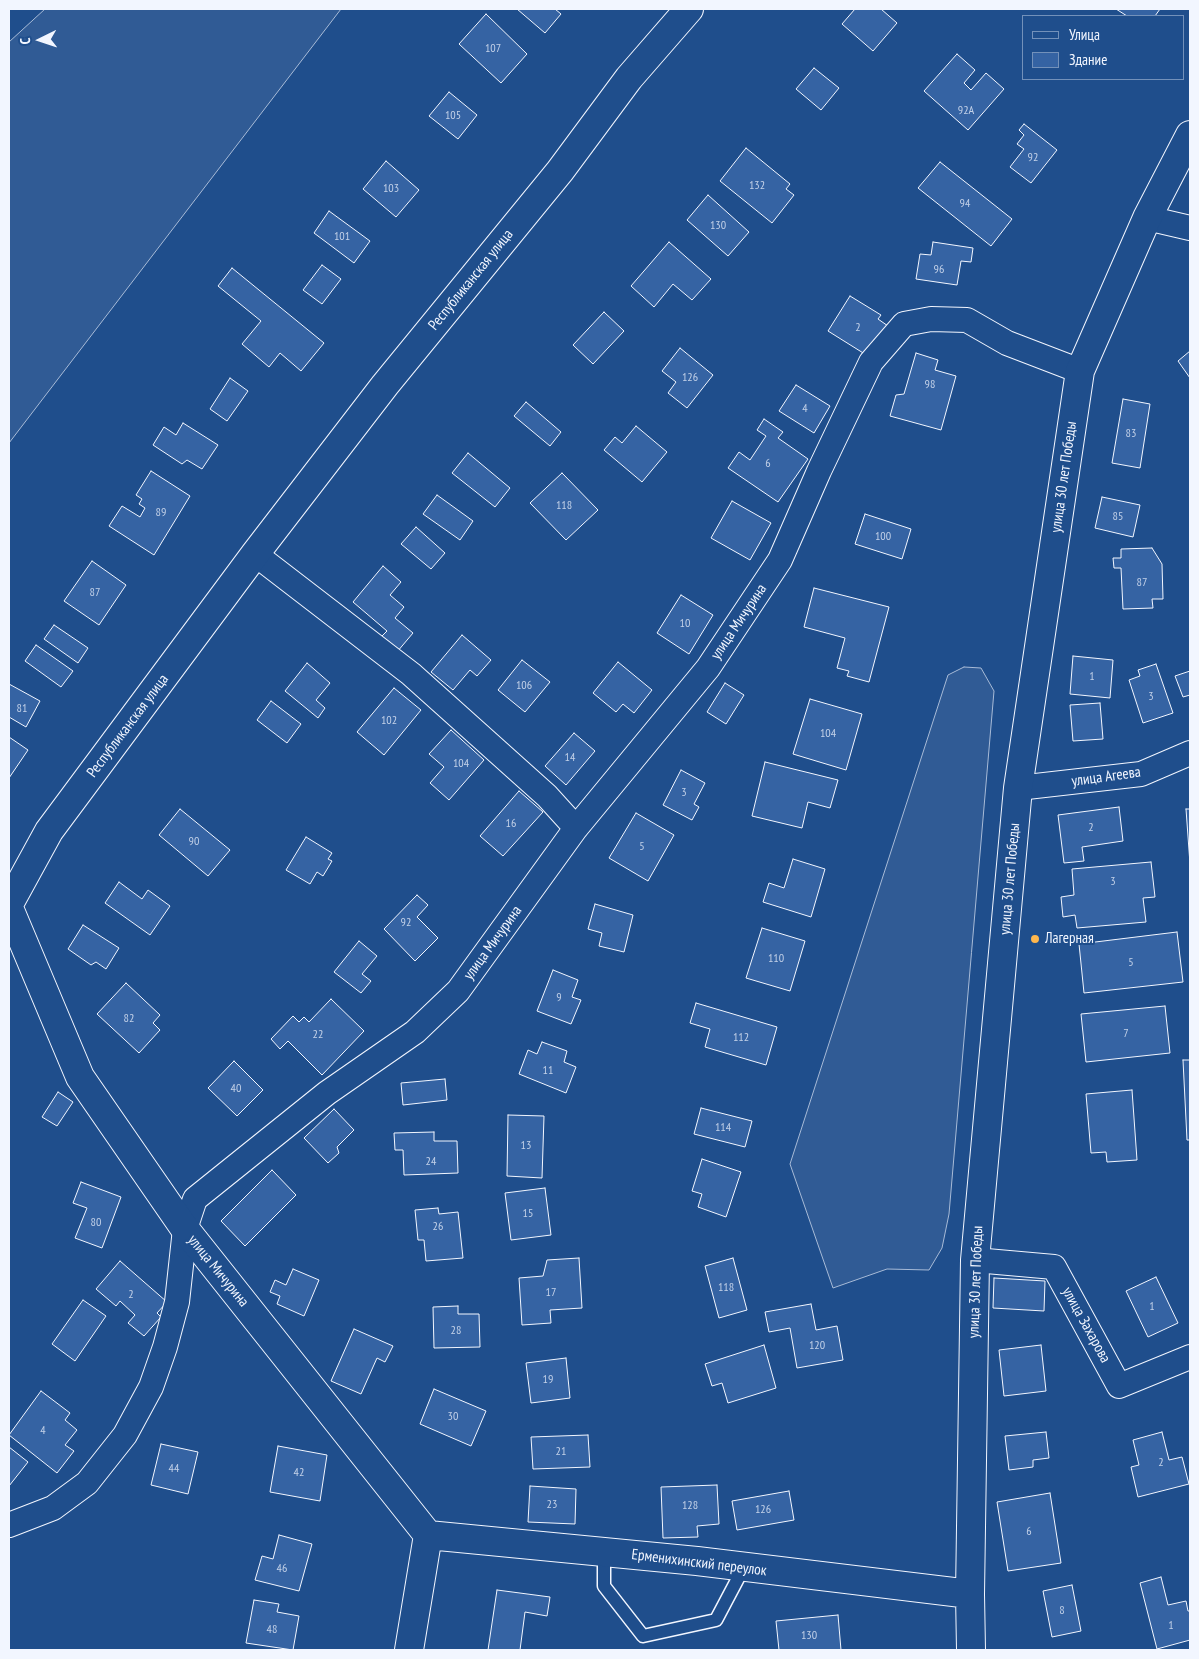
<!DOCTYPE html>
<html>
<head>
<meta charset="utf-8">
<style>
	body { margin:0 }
	#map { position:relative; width:1199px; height:1659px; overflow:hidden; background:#1f4e8c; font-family:"PT Sans Narrow",sans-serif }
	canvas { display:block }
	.frame { position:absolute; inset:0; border:10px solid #f2f6ff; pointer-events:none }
	.legend { position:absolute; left:1022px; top:15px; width:162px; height:65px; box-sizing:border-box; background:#1f4e8c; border:1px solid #7391ba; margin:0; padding:6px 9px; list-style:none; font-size:15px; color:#f2f6ff }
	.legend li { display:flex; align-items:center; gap:10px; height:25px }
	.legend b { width:25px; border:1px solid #7391ba }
	.north { position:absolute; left:15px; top:15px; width:50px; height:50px; -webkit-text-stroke:4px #1f4e8c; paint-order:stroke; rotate:266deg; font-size:14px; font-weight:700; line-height:20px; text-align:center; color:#f2f6ff }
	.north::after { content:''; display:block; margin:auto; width:18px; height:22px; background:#f2f6ff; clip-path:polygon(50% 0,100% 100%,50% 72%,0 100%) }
</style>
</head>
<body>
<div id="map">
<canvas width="1199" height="1659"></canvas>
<div class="frame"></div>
<ul class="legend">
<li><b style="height:6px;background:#1f4e8c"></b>Улица</li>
<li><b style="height:14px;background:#3563a3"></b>Здание</li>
</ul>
<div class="north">С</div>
</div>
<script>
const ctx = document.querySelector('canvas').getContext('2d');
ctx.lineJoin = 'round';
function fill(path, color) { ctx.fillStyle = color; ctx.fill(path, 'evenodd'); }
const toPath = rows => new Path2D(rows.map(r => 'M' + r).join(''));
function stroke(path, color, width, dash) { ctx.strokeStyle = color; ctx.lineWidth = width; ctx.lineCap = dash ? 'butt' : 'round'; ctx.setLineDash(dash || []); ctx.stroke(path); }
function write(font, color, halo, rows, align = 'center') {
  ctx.font = font + ' "PT Sans Narrow",sans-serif'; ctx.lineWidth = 4; ctx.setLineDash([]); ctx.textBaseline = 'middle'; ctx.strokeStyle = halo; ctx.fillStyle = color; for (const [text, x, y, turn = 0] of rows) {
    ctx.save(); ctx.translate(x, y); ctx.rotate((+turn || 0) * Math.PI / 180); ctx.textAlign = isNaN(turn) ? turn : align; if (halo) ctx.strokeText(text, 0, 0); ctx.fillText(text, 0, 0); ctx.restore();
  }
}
const built = toPath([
	[45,9,341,9,9,443,9,42,45,9],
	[964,667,981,668,994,691,949,1214,942,1248,929,1270,887,1269,833,1288,790,1164,948,675,964,667]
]);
const building = toPath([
	[517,9,555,9,561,14,545,33,517,9],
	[855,9,881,9,897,23,873,51,842,24,855,9],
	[1116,9,1160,9,1155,16,1127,16,1116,9],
	[486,14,527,54,501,83,459,44,486,14],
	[957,54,975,70,964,83,971,90,986,73,1004,89,968,130,924,91,957,54],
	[814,68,839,88,821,110,796,89,814,68],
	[449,92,477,115,458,139,429,116,449,92],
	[1024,124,1057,150,1031,183,1010,167,1024,149,1017,144,1024,135,1019,130,1024,124],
	[746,148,790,184,786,189,794,195,772,223,720,181,746,148],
	[386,161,419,190,396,217,363,189,386,161],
	[940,162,1012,219,991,246,918,188,940,162],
	[708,195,749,232,728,256,687,220,708,195],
	[329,211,370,241,354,263,314,233,329,211],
	[669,242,711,279,692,300,673,284,654,307,631,286,669,242],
	[933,242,973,248,971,262,961,261,957,285,916,279,920,254,931,255,933,242],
	[322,265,341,279,322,304,303,290,322,265],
	[232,268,324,343,301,371,280,353,269,367,242,344,261,321,218,286,232,268],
	[850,296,881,315,878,319,888,326,868,356,828,331,850,296],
	[604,312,624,331,593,364,573,345,604,312],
	[680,348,713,375,687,408,668,393,676,382,662,371,680,348],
	[1190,351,1190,378,1178,361,1190,351],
	[916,353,938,360,935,370,956,376,941,430,890,416,896,395,904,394,916,353],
	[230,378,248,391,227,421,210,409,230,378],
	[796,385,830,406,814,433,779,411,796,385],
	[1123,399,1150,404,1140,468,1112,463,1123,399],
	[526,402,561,432,550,446,514,416,526,402],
	[764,419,783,432,778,438,808,459,778,502,728,468,739,452,750,460,766,436,757,430,764,419],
	[183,423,218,445,202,469,187,460,182,464,153,445,164,427,176,435,183,423],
	[636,426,667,452,642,482,604,450,615,437,622,443,636,426],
	[468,453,510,488,495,507,452,473,468,453],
	[151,471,190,496,154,555,109,526,122,506,140,517,145,508,139,504,142,499,136,495,151,471],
	[562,473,598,510,566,540,530,503,562,473],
	[437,495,473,521,460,540,423,514,437,495],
	[1102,497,1140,505,1133,537,1095,528,1102,497],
	[732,501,771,523,750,560,711,538,732,501],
	[865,514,911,529,902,559,855,544,865,514],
	[416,527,445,553,431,569,401,544,416,527],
	[1152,548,1162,564,1163,599,1152,599,1153,608,1123,609,1121,568,1114,568,1113,558,1121,558,1121,549,1152,548],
	[92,561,126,585,99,625,64,601,92,561],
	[383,566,401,582,390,595,404,607,395,618,413,633,397,652,380,638,387,631,353,602,383,566],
	[814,588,889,607,869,682,847,676,849,671,837,668,845,638,804,627,814,588],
	[681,595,713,615,689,654,657,633,681,595],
	[54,625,88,648,78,663,44,639,54,625],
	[462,635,491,660,477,676,470,670,453,690,431,672,462,635],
	[36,645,73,671,61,687,25,661,36,645],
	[1073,656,1113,660,1110,698,1070,694,1073,656],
	[522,660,550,682,525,712,498,690,522,660],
	[618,662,652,690,634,713,623,704,616,712,593,693,618,662],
	[307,663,330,683,316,700,325,708,318,718,285,691,307,663],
	[1156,664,1173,713,1143,723,1129,680,1140,676,1138,670,1156,664],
	[1190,671,1190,695,1183,697,1175,676,1190,671],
	[725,683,744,695,726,724,707,712,725,683],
	[9,684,40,701,26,727,9,717,9,684],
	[394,688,421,710,384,755,357,732,394,688],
	[810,699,862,714,846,770,793,754,810,699],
	[271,701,301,724,287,743,257,720,271,701],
	[1100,703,1103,739,1073,741,1070,705,1100,703],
	[451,730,484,760,449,800,430,783,444,767,429,754,451,730],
	[574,733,595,751,566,785,545,766,574,733],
	[9,737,28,750,9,778,9,737],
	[765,762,838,780,830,808,808,802,802,828,752,816,765,762],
	[681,770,705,783,694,804,699,807,692,820,663,805,681,770],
	[519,791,543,812,503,856,480,836,519,791],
	[1119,807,1123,841,1082,847,1084,861,1064,863,1058,815,1119,807],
	[180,809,230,850,208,876,159,835,180,809],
	[1186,809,1190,809,1190,864,1186,809],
	[636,813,674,835,648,881,609,858,636,813],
	[306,837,332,853,328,859,332,861,323,876,317,872,310,884,286,870,306,837],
	[793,859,825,869,811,917,763,902,769,883,784,888,793,859],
	[1151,862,1155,897,1143,898,1146,922,1077,928,1075,915,1063,917,1061,897,1074,895,1072,869,1151,862],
	[119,882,142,899,148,890,170,906,150,935,105,903,119,882],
	[417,895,428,905,417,917,438,938,415,961,384,929,417,895],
	[595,904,633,915,624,952,599,946,602,933,588,929,595,904],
	[83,925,119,948,106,969,96,962,91,965,68,949,83,925],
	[762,928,805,941,790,991,746,978,762,928],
	[1177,932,1183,982,1084,993,1079,944,1177,932],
	[359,941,377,956,362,974,371,981,361,993,334,972,359,941],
	[553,970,578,980,572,997,581,1000,571,1024,537,1011,553,970],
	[126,983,160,1015,153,1023,160,1030,139,1053,97,1014,126,983],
	[331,999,364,1031,322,1075,288,1041,280,1049,271,1039,293,1016,299,1022,304,1017,309,1022,331,999],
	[696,1003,777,1027,766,1065,705,1047,710,1029,690,1023,696,1003],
	[1165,1006,1170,1053,1086,1062,1081,1014,1165,1006],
	[542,1042,567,1051,564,1062,576,1067,566,1093,519,1074,528,1050,537,1054,542,1042],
	[1183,1060,1190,1060,1190,1140,1187,1140,1183,1060],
	[234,1061,263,1090,237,1116,208,1088,234,1061],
	[445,1079,447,1100,403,1105,401,1083,445,1079],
	[1132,1090,1137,1160,1107,1162,1106,1152,1091,1153,1086,1094,1132,1090],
	[58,1092,73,1102,57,1126,42,1117,58,1092],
	[701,1108,752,1121,745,1147,694,1134,701,1108],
	[334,1109,354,1130,337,1147,339,1153,328,1163,304,1138,334,1109],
	[508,1115,544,1116,542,1178,507,1176,508,1115],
	[434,1132,434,1141,457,1141,458,1173,404,1175,403,1150,395,1150,394,1133,434,1132],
	[702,1159,741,1172,726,1217,698,1207,702,1194,692,1191,702,1159],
	[272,1170,296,1195,245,1246,221,1221,272,1170],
	[81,1182,121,1197,102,1248,75,1238,87,1208,73,1203,81,1182],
	[545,1188,551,1235,511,1240,505,1193,545,1188],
	[438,1208,439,1214,458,1212,463,1258,426,1261,424,1240,418,1240,415,1210,438,1208],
	[579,1258,582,1308,550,1310,551,1323,522,1325,519,1278,543,1276,547,1260,579,1258],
	[733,1258,747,1310,719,1318,705,1266,733,1258],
	[120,1261,167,1302,157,1313,161,1317,144,1336,128,1323,135,1315,120,1301,116,1306,96,1289,120,1261],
	[293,1269,319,1280,304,1316,277,1304,280,1296,270,1292,275,1280,286,1285,293,1269],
	[1156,1277,1178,1323,1148,1337,1126,1291,1156,1277],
	[994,1278,1045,1281,1044,1311,993,1308,994,1278],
	[83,1300,106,1316,75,1361,52,1344,83,1300],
	[811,1304,816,1330,837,1326,843,1360,797,1368,790,1328,769,1332,765,1312,811,1304],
	[458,1306,458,1314,479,1314,480,1347,434,1348,433,1307,458,1306],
	[354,1329,393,1346,385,1362,377,1358,361,1394,331,1381,354,1329],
	[764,1345,776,1388,728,1403,722,1383,712,1386,705,1364,764,1345],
	[1041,1345,1046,1391,1004,1396,999,1350,1041,1345],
	[566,1358,570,1398,531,1403,526,1363,566,1358],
	[434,1389,486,1411,471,1446,420,1424,434,1389],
	[41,1391,70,1413,65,1420,77,1430,65,1445,74,1451,57,1473,9,1435,41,1391],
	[1046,1432,1049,1458,1033,1460,1033,1467,1009,1470,1005,1436,1046,1432],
	[1162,1432,1169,1460,1182,1457,1189,1484,1138,1497,1131,1467,1139,1465,1133,1440,1162,1432],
	[588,1435,590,1467,533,1469,531,1437,588,1435],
	[161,1444,198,1452,188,1494,151,1485,161,1444],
	[278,1446,327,1455,320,1501,270,1492,278,1446],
	[9,1447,28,1462,9,1486,9,1447],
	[717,1485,719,1524,697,1526,698,1537,663,1538,661,1487,717,1485],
	[530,1486,576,1489,575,1524,528,1522,530,1486],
	[789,1491,794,1520,737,1530,732,1501,789,1491],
	[1050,1493,1061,1563,1008,1571,997,1502,1050,1493],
	[279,1535,312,1544,299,1591,255,1580,262,1556,273,1559,279,1535],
	[1161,1577,1168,1605,1186,1601,1188,1611,1190,1611,1190,1640,1157,1649,1140,1583,1161,1577],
	[1072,1585,1081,1631,1052,1637,1043,1591,1072,1585],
	[497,1590,550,1597,547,1616,525,1612,520,1650,488,1650,497,1590],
	[254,1600,279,1604,277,1612,299,1616,293,1650,246,1643,254,1600],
	[838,1615,841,1650,779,1650,776,1621,838,1615]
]);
const lane = toPath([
	[604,1552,604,1586,643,1636,716,1620,744,1567]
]);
const street = toPath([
	[1147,218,1190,228],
	[255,554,411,674,547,796,576,828],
	[1018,788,1141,774,1190,753],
	[975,1260,1054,1267,1119,1386,1190,1357],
	[9,1525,53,1508,87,1483,125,1435,151,1387,165,1347,177,1302,185,1229,195,1199,327,1093,415,1032,458,991,576,828,708,668,780,560,819,471,871,362,904,324,931,319,967,320,1007,343,1080,371]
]);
const secondary = toPath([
	[9,904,49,831,255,554,385,385,560,171,629,78,689,9],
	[9,908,80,1077,185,1229,428,1535,409,1650],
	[428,1535,697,1561,970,1594],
	[971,1650,970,1594,975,1260,1018,788,1080,371,1147,218,1190,135]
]);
const markers = [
	[1035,939,5,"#ffb74d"]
];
const numberNames = [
	["107",493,49],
	["92А",966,111],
	["105",453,116],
	["92",1033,158],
	["132",757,186],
	["103",391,189],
	["94",965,204],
	["130",718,226],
	["101",342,237],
	["96",939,270],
	["2",858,328],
	["126",690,378],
	["98",930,385],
	["4",805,409],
	["83",1131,434],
	["6",768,464],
	["118",564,506],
	["89",161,513],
	["85",1118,517],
	["100",883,537],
	["87",1142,583],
	["87",95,593],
	["10",685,624],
	["1",1092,677],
	["106",524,686],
	["3",1151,697],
	["81",22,709],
	["102",389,721],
	["104",828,734],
	["14",570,758],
	["104",461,764],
	["3",684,793],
	["16",511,824],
	["2",1091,828],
	["90",194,842],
	["5",642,847],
	["3",1113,882],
	["92",406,923],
	["110",776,959],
	["5",1131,963],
	["9",559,998],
	["82",129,1019],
	["7",1126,1034],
	["22",318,1035],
	["112",741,1038],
	["11",548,1071],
	["40",236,1089],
	["114",723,1128],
	["13",526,1146],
	["24",431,1162],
	["15",528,1214],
	["80",96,1223],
	["26",438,1227],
	["118",726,1288],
	["17",551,1293],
	["2",131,1295],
	["1",1152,1307],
	["28",456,1331],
	["120",817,1346],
	["19",548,1380],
	["30",453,1417],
	["4",43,1431],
	["21",561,1452],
	["2",1161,1463],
	["44",174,1469],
	["42",299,1473],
	["23",552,1505],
	["128",690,1506],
	["126",763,1510],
	["6",1029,1532],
	["46",282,1569],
	["8",1062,1611],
	["1",1171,1626],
	["48",272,1630],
	["130",809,1636]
];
const streetNames = [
	["Республиканская улица",471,280,-51],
	["улица 30 лет Победы",1064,477,-82],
	["улица Мичурина",739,622,-56],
	["Республиканская улица",128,726,-53],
	["улица Агеева",1106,777,-8],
	["улица 30 лет Победы",1010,879,-85],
	["улица Мичурина",493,943,-54],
	["улица Мичурина",218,1271,51],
	["улица 30 лет Победы",976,1282,-88],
	["улица Захарова",1086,1325,61],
	["Ерменихинский переулок",699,1563,7]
];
const poiNames = [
	["Лагерная",1045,939]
];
fill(built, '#305b95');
stroke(built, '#a8bbd7', 1);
fill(building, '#3563a3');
stroke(building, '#f2f6ff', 1);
stroke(lane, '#f2f6ff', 15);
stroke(street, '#f2f6ff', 26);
stroke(secondary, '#f2f6ff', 30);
stroke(lane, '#1f4e8c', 12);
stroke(street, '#1f4e8c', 24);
stroke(secondary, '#1f4e8c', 28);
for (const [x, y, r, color] of markers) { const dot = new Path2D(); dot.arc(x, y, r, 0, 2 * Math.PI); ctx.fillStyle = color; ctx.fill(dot); stroke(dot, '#1f4e8c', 2); }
write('12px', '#c3d1e8', null, numberNames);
write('15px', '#f2f6ff', '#1f4e8c', streetNames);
write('15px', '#f2f6ff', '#1f4e8c', poiNames, 'left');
</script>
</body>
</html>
